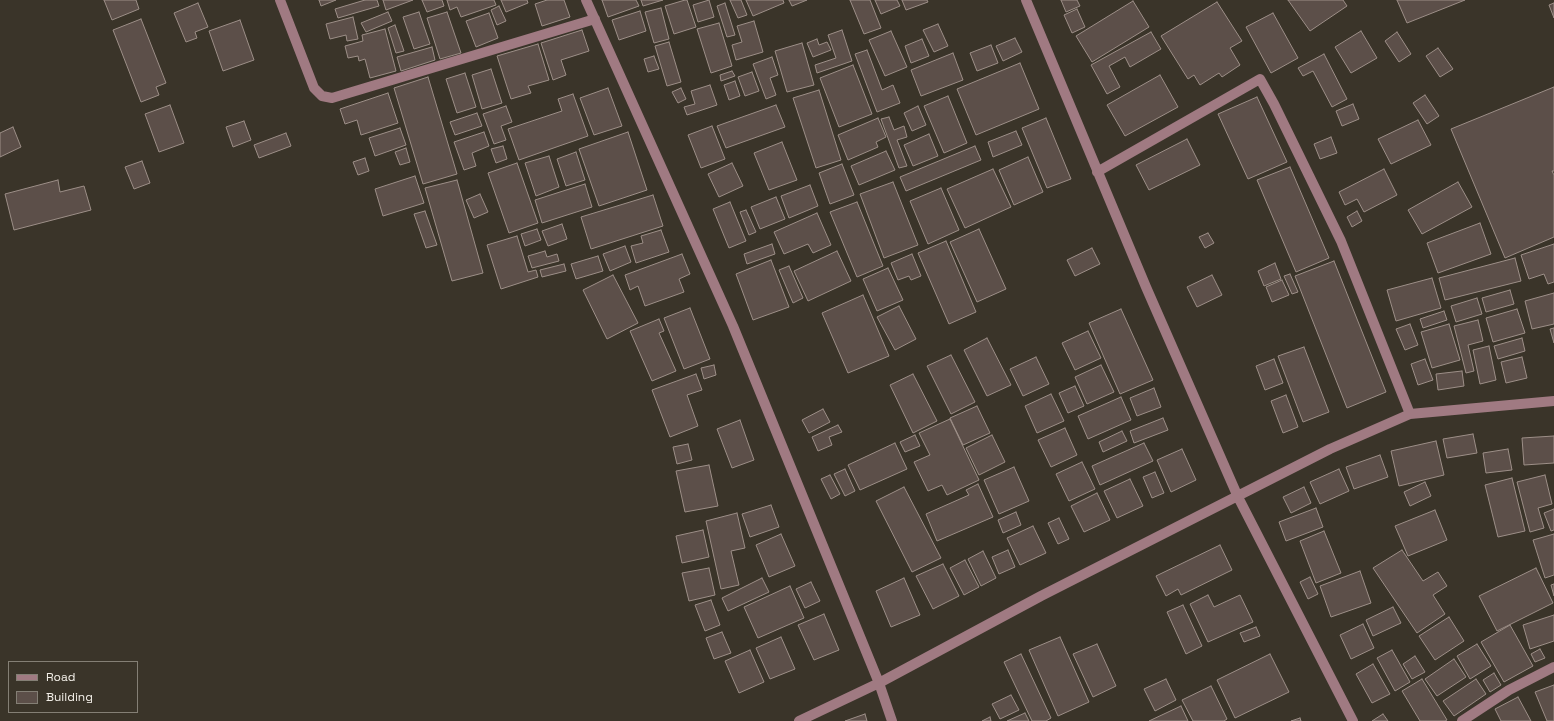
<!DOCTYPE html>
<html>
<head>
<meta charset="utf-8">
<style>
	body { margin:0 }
	#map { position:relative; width:1554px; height:721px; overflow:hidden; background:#3a3429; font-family:"Space Grotesk",sans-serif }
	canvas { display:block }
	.legend { position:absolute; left:8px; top:661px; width:130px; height:52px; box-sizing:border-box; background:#3a3429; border:1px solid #847f75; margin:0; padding:5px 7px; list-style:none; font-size:12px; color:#f3efe8 }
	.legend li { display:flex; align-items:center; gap:8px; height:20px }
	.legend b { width:20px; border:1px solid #847f75 }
</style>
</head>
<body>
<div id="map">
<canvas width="1554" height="721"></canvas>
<ul class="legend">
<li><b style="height:5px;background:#a07a82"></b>Road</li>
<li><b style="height:11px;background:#5c4f49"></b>Building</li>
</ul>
</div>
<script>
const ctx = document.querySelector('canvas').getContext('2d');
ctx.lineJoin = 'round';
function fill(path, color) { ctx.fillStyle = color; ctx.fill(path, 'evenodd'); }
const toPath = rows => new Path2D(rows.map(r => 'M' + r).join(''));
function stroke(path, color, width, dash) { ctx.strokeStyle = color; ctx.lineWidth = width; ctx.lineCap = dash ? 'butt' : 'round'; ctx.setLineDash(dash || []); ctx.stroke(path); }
const building = toPath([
	[104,0,136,0,139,9,112,20,104,0],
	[319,0,336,0,321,6,319,0],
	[365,0,377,0,379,6,338,18,335,9,365,0],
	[383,0,413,0,386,10,383,0],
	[422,0,442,0,444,6,427,12,422,0],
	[447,0,494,0,496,5,461,17,457,7,450,10,447,0],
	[501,0,527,0,528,3,506,12,501,0],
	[547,0,564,0,570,17,542,26,535,4,547,0],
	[602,0,636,0,639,6,608,17,602,0],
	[641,0,663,0,643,6,641,0],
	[685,0,687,0,696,27,674,34,665,6,685,0],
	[709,0,714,17,698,22,693,5,709,0],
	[730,0,741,0,747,15,738,18,730,0],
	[746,0,783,0,784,3,753,16,746,0],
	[789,0,807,0,792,6,789,0],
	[850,0,870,0,881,28,864,34,850,0],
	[875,0,897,0,900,6,881,14,875,0],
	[902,0,927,0,928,2,906,10,902,0],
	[1061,0,1077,0,1080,6,1066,12,1061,0],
	[1288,0,1343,0,1347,6,1310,31,1288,0],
	[1397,0,1465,0,1407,23,1397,0],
	[1133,1,1149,27,1092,62,1076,36,1133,1],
	[1217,2,1242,41,1230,48,1240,65,1222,77,1219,73,1200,85,1194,75,1188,79,1161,36,1217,2],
	[198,3,208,27,195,32,197,38,186,42,174,13,198,3],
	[725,3,735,35,727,37,717,6,725,3],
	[1554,3,1554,18,1549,5,1554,3],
	[499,6,506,21,497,25,491,10,499,6],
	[661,8,669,39,654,43,645,12,661,8],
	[1077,9,1085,27,1072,33,1064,15,1077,9],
	[640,11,646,31,619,40,612,20,640,11],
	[388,12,392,21,366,32,361,23,388,12],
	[419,12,430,44,414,49,403,17,419,12],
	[447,12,461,53,440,59,427,18,447,12],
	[489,13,498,38,476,47,466,21,489,13],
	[1273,13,1298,58,1271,73,1246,27,1273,13],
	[353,17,358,39,347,41,346,35,330,39,326,24,353,17],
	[141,19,166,83,156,87,159,95,141,102,113,30,141,19],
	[240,20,254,60,223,71,209,31,240,20],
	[754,21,763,52,736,60,732,45,742,42,737,26,754,21],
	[719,23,732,66,711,73,697,29,719,23],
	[938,24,948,46,934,52,923,30,938,24],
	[395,25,404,51,396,53,388,28,395,25],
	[385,29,396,71,370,78,365,59,359,61,358,56,348,58,345,46,363,41,362,35,385,29],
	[582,30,589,51,561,60,566,75,553,80,541,43,582,30],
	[842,30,852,61,817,73,815,65,836,58,828,35,842,30],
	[891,31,907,67,885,76,869,40,891,31],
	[1361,31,1377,58,1351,73,1335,47,1361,31],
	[1151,32,1161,49,1130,67,1125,57,1109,66,1120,87,1107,94,1091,65,1151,32],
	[1397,32,1411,54,1399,62,1385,41,1397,32],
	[1015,38,1022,52,1003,61,996,46,1015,38],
	[817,39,819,45,827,42,831,50,813,57,807,43,817,39],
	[922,39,929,56,911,63,905,46,922,39],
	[669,42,681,82,667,86,655,46,669,42],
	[802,43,814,85,787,92,775,51,802,43],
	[538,44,549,80,528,86,531,93,511,99,497,56,538,44],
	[991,45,998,63,977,71,970,53,991,45],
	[432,47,435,60,401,71,397,57,432,47],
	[1438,48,1453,69,1440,77,1426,56,1438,48],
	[867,50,882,90,893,85,900,103,877,112,855,54,867,50],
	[953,53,963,80,921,96,911,70,953,53],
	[1324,54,1347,99,1332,107,1313,71,1303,76,1298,68,1324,54],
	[654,56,659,69,648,72,644,59,654,56],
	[772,57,778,75,770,78,776,95,766,99,753,64,772,57],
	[1020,63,1039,109,976,135,957,89,1020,63],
	[853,65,872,114,839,127,820,78,853,65],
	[491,69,502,103,482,109,472,75,491,69],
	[732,71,735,76,721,81,720,75,732,71],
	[752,72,759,91,745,96,738,77,752,72],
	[465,73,476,107,457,113,446,79,465,73],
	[1160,75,1178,107,1125,136,1107,105,1160,75],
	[428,77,457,174,423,184,394,88,428,77],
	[735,81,740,96,729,100,724,85,735,81],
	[710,85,717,105,687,115,684,107,695,104,691,91,710,85],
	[1554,87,1554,171,1552,171,1554,175,1554,237,1505,258,1451,129,1554,87],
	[608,88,622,126,594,135,580,98,608,88],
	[681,88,686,99,678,103,672,92,681,88],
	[819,90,841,160,816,168,793,98,819,90],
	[388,93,398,123,361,135,357,120,345,124,340,109,388,93],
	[573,94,588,136,519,160,508,129,562,111,558,99,573,94],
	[1425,95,1439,116,1427,124,1413,103,1425,95],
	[948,96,967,143,944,153,924,106,948,96],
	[1257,97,1287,162,1248,179,1218,114,1257,97],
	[1353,104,1359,119,1342,126,1336,111,1353,104],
	[170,105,184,143,159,152,145,114,170,105],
	[776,105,785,127,726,148,717,126,776,105],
	[506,106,512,122,501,126,506,140,494,144,483,114,506,106],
	[918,106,926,125,912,131,904,113,918,106],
	[477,113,482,126,455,135,450,122,477,113],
	[889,117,894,130,904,126,907,137,897,140,907,166,899,168,881,119,889,117],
	[878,118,886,137,876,142,878,147,848,160,838,135,878,118],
	[1046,118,1071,179,1047,188,1022,128,1046,118],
	[1418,120,1431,145,1391,164,1378,139,1418,120],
	[244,121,251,140,233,147,226,127,244,121],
	[712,126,725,159,701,168,688,135,712,126],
	[13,127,21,147,0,157,0,133,13,127],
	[400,128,406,145,375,156,369,138,400,128],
	[1016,131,1022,145,993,157,988,142,1016,131],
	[484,132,489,146,472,153,476,166,464,170,454,142,484,132],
	[628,132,647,190,599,206,579,149,628,132],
	[286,133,291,146,259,158,254,145,286,133],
	[929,134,938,156,913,166,904,145,929,134],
	[1331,137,1337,153,1320,159,1314,144,1331,137],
	[1187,139,1200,165,1149,190,1136,165,1187,139],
	[782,142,797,180,769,190,754,153,782,142],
	[503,146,507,159,496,163,491,149,503,146],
	[975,146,981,160,906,191,900,177,975,146],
	[406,148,410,162,400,165,395,152,406,148],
	[886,151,895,170,859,185,851,166,886,151],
	[576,152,585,180,566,186,557,159,576,152],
	[549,156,559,187,536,196,525,163,549,156],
	[1028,157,1043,192,1014,205,999,170,1028,157],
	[365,158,369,171,358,175,353,162,365,158],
	[142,161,150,183,134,189,125,167,142,161],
	[517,163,538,223,509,233,488,173,517,163],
	[732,163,743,186,719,197,708,174,732,163],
	[842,164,854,195,830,204,819,173,842,164],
	[1290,167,1329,258,1296,272,1257,180,1290,167],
	[993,169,1011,207,965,228,947,189,993,169],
	[1384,169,1397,195,1364,212,1357,199,1345,205,1339,192,1384,169],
	[415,176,424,203,383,216,375,189,415,176],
	[58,180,60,192,84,186,91,210,14,230,5,194,58,180],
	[457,180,483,273,452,281,425,188,457,180],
	[893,182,918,245,884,258,860,194,893,182],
	[1458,182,1472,207,1422,234,1408,210,1458,182],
	[585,184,592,207,542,223,535,200,585,184],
	[810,185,818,206,789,218,781,196,810,185],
	[941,188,959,230,928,244,910,201,941,188],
	[480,194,488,212,474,218,466,200,480,194],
	[653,195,663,226,591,249,581,217,653,195],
	[776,197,785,219,760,229,751,207,776,197],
	[730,202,746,241,729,248,713,209,730,202],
	[857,202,883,266,857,277,830,212,857,202],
	[746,210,756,232,749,235,740,212,746,210],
	[425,211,437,245,426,248,414,214,425,211],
	[1357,211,1362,221,1352,227,1347,217,1357,211],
	[817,213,831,245,813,253,808,244,784,254,774,232,817,213],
	[1480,223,1491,254,1438,273,1427,243,1480,223],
	[562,224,567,239,548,246,542,231,562,224],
	[537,229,541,240,525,246,521,234,537,229],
	[979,229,1006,289,977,302,950,242,979,229],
	[661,230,669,252,636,263,631,246,643,243,641,236,661,230],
	[1208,233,1214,243,1205,248,1199,237,1208,233],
	[517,236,528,272,536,270,538,277,501,289,487,245,517,236],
	[946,241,976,312,949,324,918,253,946,241],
	[772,244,775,254,747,264,744,254,772,244],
	[1554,244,1554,282,1548,284,1544,274,1529,279,1521,255,1554,244],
	[625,246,631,262,610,271,603,254,625,246],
	[1092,248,1100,264,1075,276,1067,260,1092,248],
	[545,251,547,257,557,254,559,261,532,268,528,256,545,251],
	[837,251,851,281,808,301,794,271,837,251],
	[682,254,690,274,679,279,684,292,645,306,638,286,630,290,625,275,682,254],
	[912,254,921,276,911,280,909,276,898,280,891,263,912,254],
	[598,256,603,271,576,279,571,264,598,256],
	[1515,258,1521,281,1445,300,1439,278,1515,258],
	[771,260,789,307,753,320,736,274,771,260],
	[1334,261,1386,392,1347,408,1295,276,1334,261],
	[1275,263,1281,279,1264,286,1258,271,1275,263],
	[564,264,566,271,542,277,540,270,564,264],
	[789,266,803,298,793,303,779,270,789,266],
	[888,268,903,300,877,311,863,279,888,268],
	[1290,274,1298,292,1292,294,1284,276,1290,274],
	[613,275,638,323,607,339,583,290,613,275],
	[1212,275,1222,295,1197,307,1187,287,1212,275],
	[1432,278,1441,308,1396,321,1387,290,1432,278],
	[1282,280,1289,295,1272,302,1266,287,1282,280],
	[1510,290,1514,304,1486,312,1482,298,1510,290],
	[1554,293,1554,324,1532,329,1525,301,1554,293],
	[863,295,889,356,848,373,822,313,863,295],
	[1477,298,1482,314,1456,322,1451,306,1477,298],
	[899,306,916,339,895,350,877,317,899,306],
	[690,308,710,359,684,369,664,318,690,308],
	[1121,309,1153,380,1120,394,1089,323,1121,309],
	[1517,309,1525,333,1493,342,1486,318,1517,309],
	[1444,311,1447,320,1423,328,1420,319,1444,311],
	[659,319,664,331,659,333,676,371,652,381,630,331,659,319],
	[1478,320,1483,341,1468,345,1474,371,1466,373,1454,326,1478,320],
	[1410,324,1418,345,1405,350,1396,329,1410,324],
	[1449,324,1460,360,1432,368,1421,332,1449,324],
	[1554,328,1554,343,1550,329,1554,328],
	[1088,331,1101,358,1075,370,1062,343,1088,331],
	[987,338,1011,385,987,396,964,350,987,338],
	[1522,338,1525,351,1498,359,1494,346,1522,338],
	[1489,346,1496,380,1480,384,1473,350,1489,346],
	[1304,347,1329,412,1303,422,1278,356,1304,347],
	[951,355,975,402,951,414,927,366,951,355],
	[1036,357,1049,384,1023,396,1010,369,1036,357],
	[1522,357,1527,378,1506,383,1501,362,1522,357],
	[1274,359,1283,383,1265,390,1256,366,1274,359],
	[1425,359,1433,380,1418,385,1411,364,1425,359],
	[714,365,716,375,704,379,701,368,714,365],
	[1101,365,1114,392,1087,404,1075,377,1101,365],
	[1462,371,1464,386,1438,390,1436,374,1462,371],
	[696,374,702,390,687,395,698,426,670,437,652,390,696,374],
	[913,374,937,421,913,433,890,385,913,374],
	[1075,386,1084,406,1068,413,1059,393,1075,386],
	[1154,388,1161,407,1137,416,1130,398,1154,388],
	[1051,394,1064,421,1037,433,1025,406,1051,394],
	[1286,395,1298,427,1283,433,1271,401,1286,395],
	[1121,397,1131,420,1088,439,1078,416,1121,397],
	[977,406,990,433,963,445,950,418,977,406],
	[823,409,830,422,809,433,802,420,823,409],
	[1163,418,1168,430,1134,443,1130,431,1163,418],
	[950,419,979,480,947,495,942,485,928,491,914,462,930,455,919,433,950,419],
	[740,420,754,460,732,468,717,429,740,420],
	[838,425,842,432,829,437,832,445,818,451,812,437,838,425],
	[1065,428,1077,455,1051,467,1038,440,1065,428],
	[1122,431,1127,441,1103,452,1099,442,1122,431],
	[1473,434,1477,453,1447,458,1443,439,1473,434],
	[915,435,920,446,905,452,900,442,915,435],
	[992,435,1005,462,979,475,966,448,992,435],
	[1554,436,1554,463,1524,465,1522,438,1554,436],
	[1436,441,1444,475,1399,486,1391,451,1436,441],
	[895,443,907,469,860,490,848,465,895,443],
	[1144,443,1153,461,1100,485,1092,466,1144,443],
	[688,444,692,460,677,464,673,447,688,444],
	[1182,449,1196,480,1171,492,1157,460,1182,449],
	[1508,449,1512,470,1486,473,1483,453,1508,449],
	[1380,455,1388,477,1354,489,1346,467,1380,455],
	[1082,462,1095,489,1069,501,1056,474,1082,462],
	[709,465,718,506,685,512,676,471,709,465],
	[1014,467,1029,501,999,514,984,480,1014,467],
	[845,469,855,491,845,496,834,474,845,469],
	[1339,469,1349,491,1320,504,1310,482,1339,469],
	[1155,472,1164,493,1152,498,1143,477,1155,472],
	[830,475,840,494,831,499,821,479,830,475],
	[1545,475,1552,504,1538,508,1544,528,1530,532,1517,482,1545,475],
	[1512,478,1525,531,1498,537,1485,485,1512,478],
	[1130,479,1143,506,1117,518,1104,491,1130,479],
	[1425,482,1431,496,1410,506,1404,492,1425,482],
	[978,484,993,517,937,541,926,514,969,495,966,490,978,484],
	[904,487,941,558,912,572,876,501,904,487],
	[1304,487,1311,503,1291,513,1283,497,1304,487],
	[1097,493,1110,520,1084,532,1071,506,1097,493],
	[771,505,779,527,750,537,742,514,771,505],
	[1316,508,1323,527,1286,541,1279,522,1316,508],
	[1554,509,1554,530,1551,531,1544,513,1554,509],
	[1435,510,1447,540,1408,556,1395,526,1435,510],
	[1016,512,1021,525,1003,533,998,520,1016,512],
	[737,513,745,548,731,551,739,585,721,589,706,521,737,513],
	[1059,518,1069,539,1058,544,1048,523,1059,518],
	[1033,526,1046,553,1020,565,1007,538,1033,526],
	[703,530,709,557,682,563,676,536,703,530],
	[1324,531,1341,573,1316,583,1300,541,1324,531],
	[781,534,795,566,769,577,756,545,781,534],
	[1554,534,1554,575,1545,578,1533,540,1554,534],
	[1220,545,1232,570,1181,595,1178,589,1166,596,1156,576,1220,545],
	[1008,550,1015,567,999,574,992,557,1008,550],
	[1402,550,1423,581,1438,572,1447,586,1433,595,1445,614,1417,633,1373,568,1402,550],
	[983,551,996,578,981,586,968,559,983,551],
	[965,560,979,587,964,595,950,568,965,560],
	[943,564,959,596,933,609,916,576,943,564],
	[709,568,715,595,689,601,682,573,709,568],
	[1536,568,1553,603,1497,631,1479,596,1536,568],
	[1360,571,1371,603,1331,617,1320,586,1360,571],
	[1310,577,1318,594,1308,599,1300,582,1310,577],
	[762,578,769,592,728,611,722,598,762,578],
	[904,578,920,615,891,627,876,591,904,578],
	[811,582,820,601,805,608,796,589,811,582],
	[1554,584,1554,596,1551,585,1554,584],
	[790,586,804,618,758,638,744,607,790,586],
	[1208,595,1214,607,1240,595,1253,622,1208,642,1190,604,1208,595],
	[711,600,720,625,705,631,695,605,711,600],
	[1183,605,1202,646,1186,654,1167,612,1183,605],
	[1393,607,1401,623,1373,636,1366,620,1393,607],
	[824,614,839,650,814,660,798,625,824,614],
	[1554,615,1554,641,1530,649,1523,625,1554,615],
	[1449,617,1464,641,1435,660,1419,636,1449,617],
	[1363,624,1374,648,1351,659,1340,635,1363,624],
	[1510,625,1533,666,1504,682,1481,642,1510,625],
	[1256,627,1260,636,1244,642,1240,633,1256,627],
	[722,632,731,653,714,659,706,638,722,632],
	[781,637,795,669,770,679,756,648,781,637],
	[1060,637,1089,702,1058,716,1029,650,1060,637],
	[1097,644,1116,686,1093,697,1073,654,1097,644],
	[1477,644,1491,666,1470,679,1457,656,1477,644],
	[1540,649,1545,658,1535,662,1531,654,1540,649],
	[750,650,764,682,739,693,725,661,750,650],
	[1392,650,1410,682,1395,691,1377,658,1392,650],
	[1021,654,1051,718,1046,721,1032,721,1004,662,1021,654],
	[1270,654,1289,692,1235,718,1217,680,1270,654],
	[1415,656,1425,672,1412,679,1403,664,1415,656],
	[1454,659,1466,677,1437,696,1425,679,1454,659],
	[1373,664,1390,694,1372,703,1356,674,1373,664],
	[1494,673,1501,685,1490,692,1483,680,1494,673],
	[1166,679,1176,700,1155,711,1144,689,1166,679],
	[1422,679,1447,720,1445,721,1420,721,1402,691,1422,679],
	[1476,679,1486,694,1454,716,1443,701,1476,679],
	[1554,685,1554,721,1547,721,1535,692,1554,685],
	[1211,686,1227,719,1224,721,1193,721,1182,700,1211,686],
	[1011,695,1019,710,1000,719,992,704,1011,695],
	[1518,697,1531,721,1501,721,1495,709,1518,697],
	[1181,706,1188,721,1149,721,1181,706],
	[1025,713,1029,721,1007,721,1025,713],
	[865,714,867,721,845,721,865,714],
	[1383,714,1388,721,1372,721,1383,714],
	[990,717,991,721,982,721,990,717],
	[1300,718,1301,721,1291,721,1300,718]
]);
const minor = toPath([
	[280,0,314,88,322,96,332,98,595,19],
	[586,0,733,326,879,683,892,721],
	[1026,0,1146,287,1238,497,1353,721],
	[1097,172,1260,79,1274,104,1341,241,1410,414],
	[799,721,879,683,1041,596,1330,449,1410,414,1554,401],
	[1462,721,1509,690,1554,667]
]);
fill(building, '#5c4f49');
stroke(building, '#9d8f88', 1);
stroke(minor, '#a07a82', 10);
</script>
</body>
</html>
